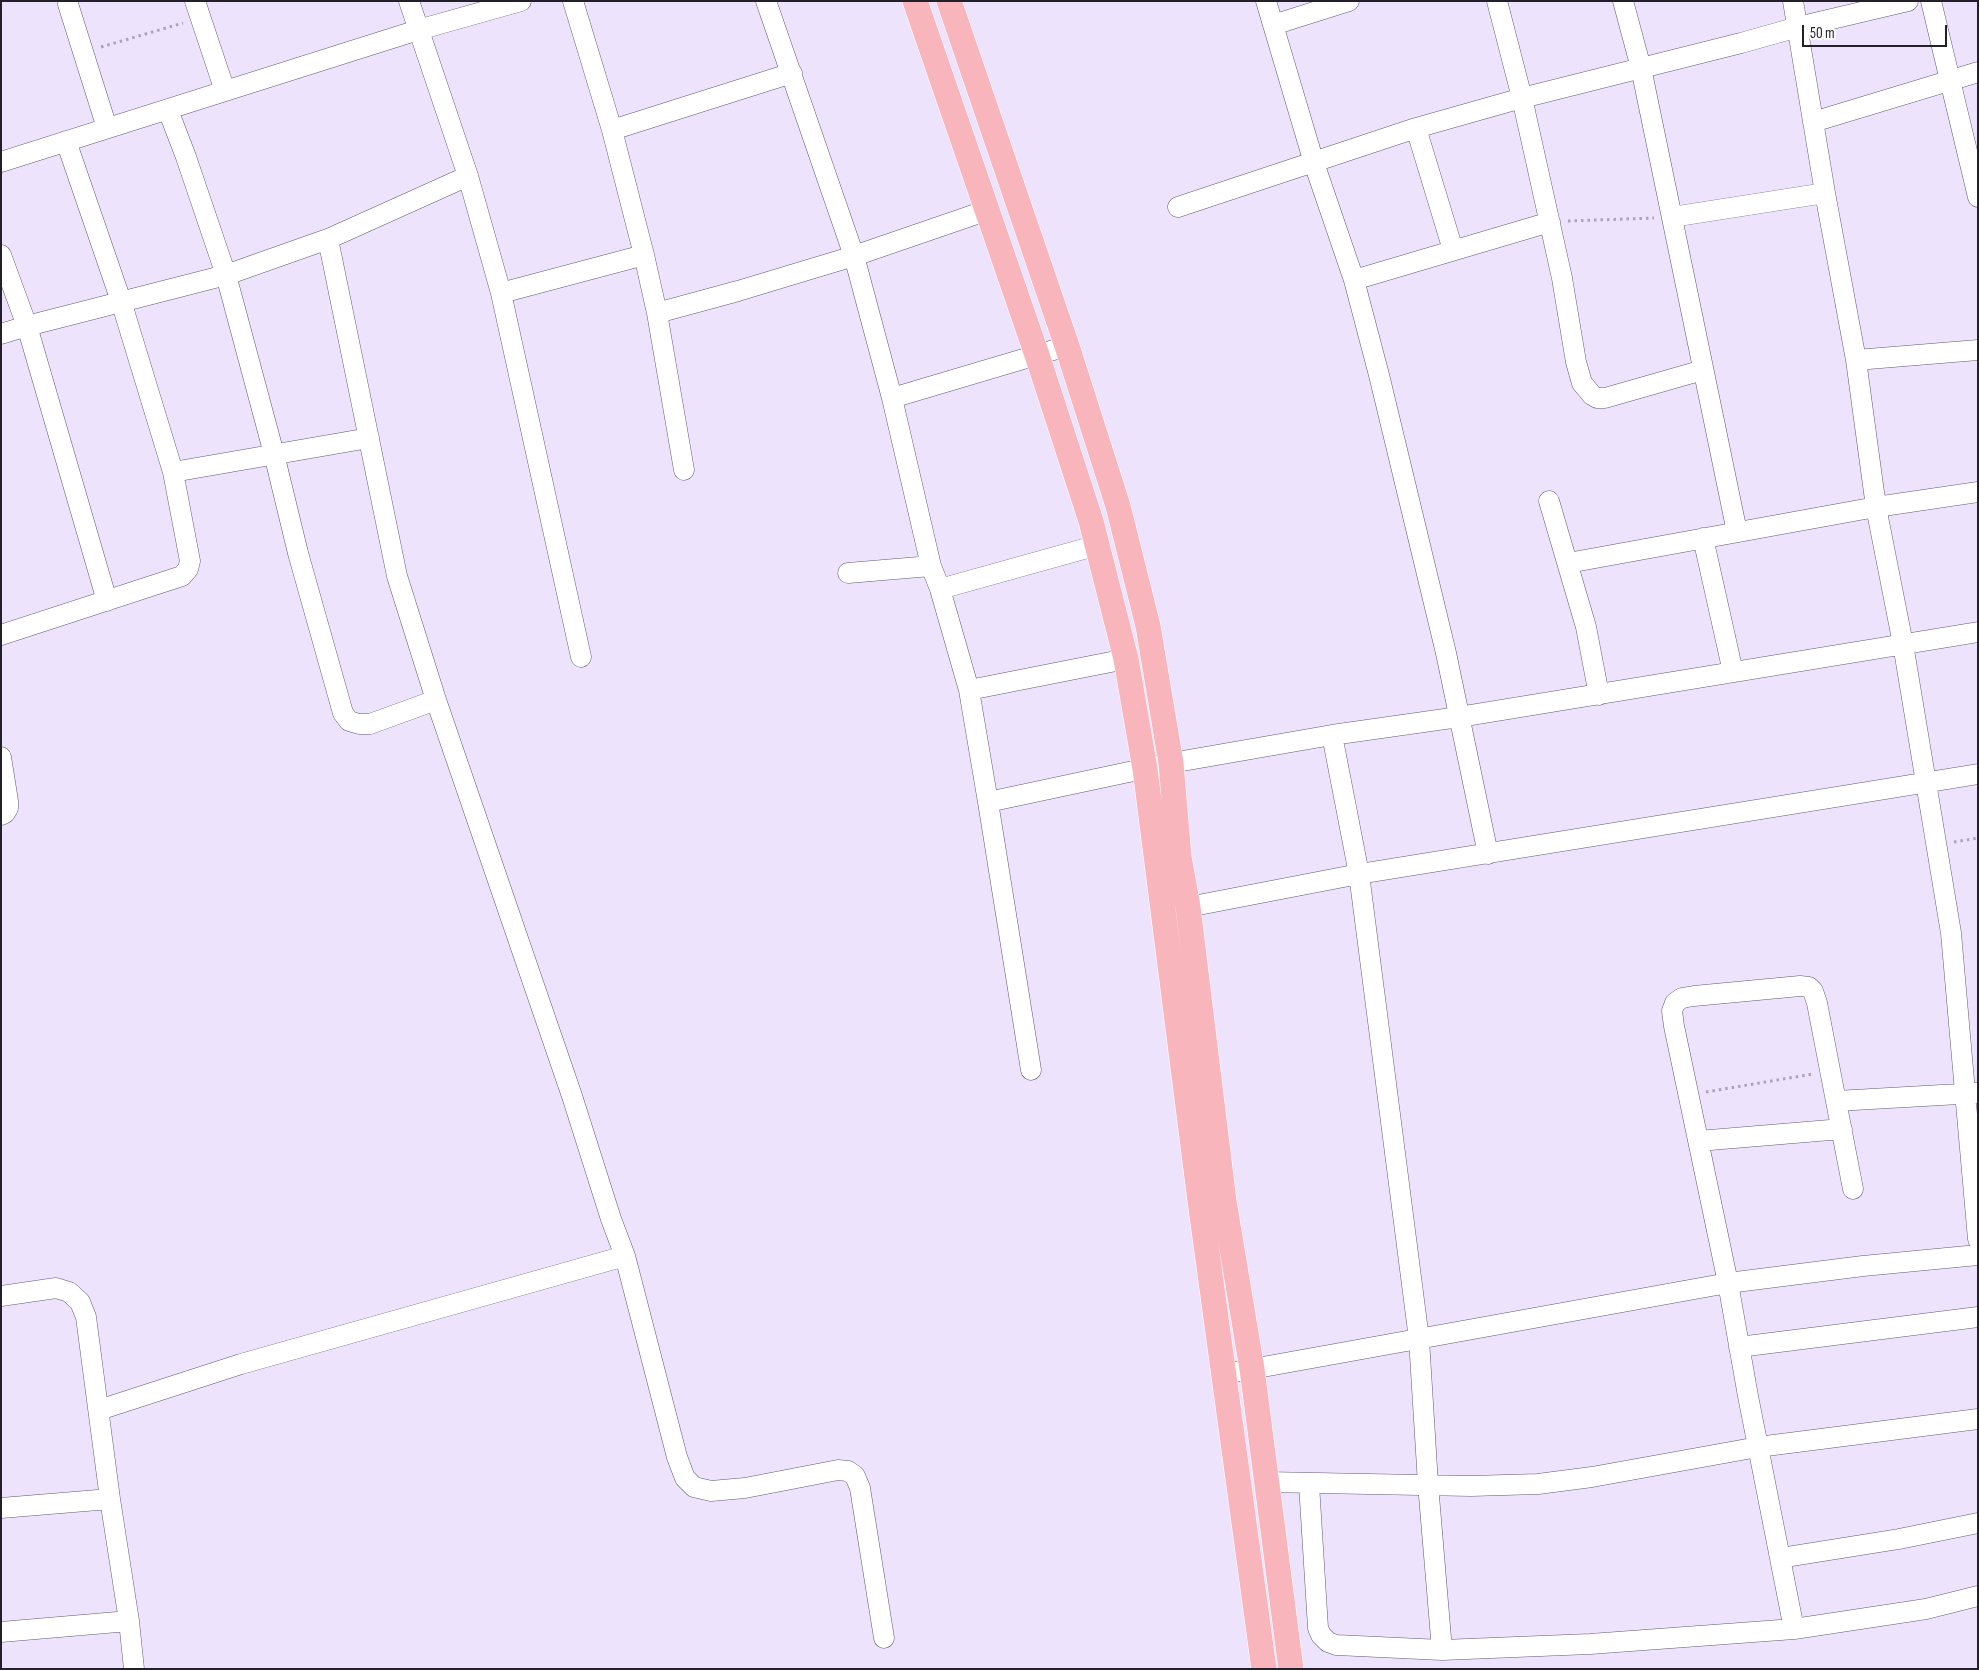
<!DOCTYPE html>
<html>
<head>
<meta charset="utf-8">
<style>
	body { margin:0 }
	#map { position:relative; width:1979px; height:1670px; overflow:hidden; background:#ede3fd; font-family:"Sofia Sans Condensed",sans-serif }
	canvas { display:block }
	.frame { position:absolute; inset:0; border:2px solid #24202b; pointer-events:none }
	.scale { position:absolute; left:1802px; top:25px; width:145px; height:22px; box-sizing:border-box; border:2px solid #24202b; border-top:0; padding-left:6px; font-size:15px; line-height:18px; white-space:nowrap; color:#24202b; -webkit-text-stroke:4px #fff; paint-order:stroke }
</style>
</head>
<body>
<div id="map">
<canvas width="1979" height="1670"></canvas>
<div class="frame"></div>
<div class="scale">50 m</div>
</div>
<script>
const ctx = document.querySelector('canvas').getContext('2d');
ctx.lineJoin = 'round';
const toPath = rows => new Path2D(rows.map(r => 'M' + r).join(''));
function stroke(path, color, width, dash) { ctx.strokeStyle = color; ctx.lineWidth = width; ctx.lineCap = dash ? 'butt' : 'round'; ctx.setLineDash(dash || []); ctx.stroke(path); }
const path = toPath([
	[101,47,183,23],
	[1568,221,1654,218],
	[1954,842,1978,838],
	[1706,1092,1813,1074]
]);
const minor = toPath([
	[195,1,225,91],
	[409,1,468,176,501,293,581,657],
	[573,1,612,130,792,73],
	[766,1,854,256,892,398,931,566,940,589,969,690,988,802,1171,763,1332,735,1459,717,1978,632],
	[1266,1,1314,163,1354,280,1379,375,1446,653,1488,854],
	[1497,1,1522,98,1562,278,1576,362,1582,383,1592,395,1597,398,1605,398,1703,370],
	[1623,1,1641,68,1737,532],
	[1793,1,1825,193,1856,360,1978,350],
	[1931,1,1978,197],
	[68,4,107,128],
	[1273,25,1349,1],
	[168,110,186,157,226,275,274,454,298,553,343,713,349,721,359,724,370,724,436,700],
	[1813,122,1978,72],
	[1416,128,1453,250],
	[612,130,644,255],
	[1,162,418,30,521,1],
	[1178,207,1416,128,1522,98,1741,43,1798,27,1908,1],
	[1672,217,1825,193],
	[1,255,27,326,1,334],
	[1354,280,1550,222],
	[501,293,644,255,657,313,738,291,854,256,988,210],
	[657,313,684,470],
	[1856,360,1876,507,1903,644,1951,933,1978,1239],
	[892,398,1067,346],
	[173,472,369,438],
	[1549,501,1586,627,1599,695],
	[1703,538,1733,672],
	[1568,563,1876,507,1978,492],
	[848,573,931,566],
	[940,589,1098,545],
	[107,601,27,326,226,275,328,239,468,176],
	[1,635,182,576,188,569,190,561,173,472,121,301,66,141],
	[969,690,1126,659],
	[1332,735,1359,874,1419,1339,1428,1484,1442,1650,1590,1644,1794,1629,1926,1609,1978,1596],
	[1,757,8,801,8,808,5,813,1,815],
	[988,802,1031,1070],
	[1188,907,1359,874,1978,774],
	[1836,1101,1977,1093],
	[1698,1141,1842,1129],
	[1853,1189,1817,1003,1813,991,1809,987,1800,986,1694,996,1682,998,1675,1003,1672,1011,1674,1026,1728,1283,1863,1266,1978,1255],
	[625,1256,677,1457,685,1478,694,1487,711,1491,745,1488,838,1470,848,1471,855,1476,860,1488,884,1638],
	[1,1296,56,1288,69,1292,80,1302,86,1317,110,1499,129,1621],
	[1739,1347,1978,1317],
	[1224,1374,1728,1283,1748,1396,1794,1629],
	[99,1410,241,1364,625,1256,611,1219,572,1096,436,700,397,576,328,239],
	[1266,1482,1471,1486,1538,1484,1592,1477,1758,1447,1978,1419],
	[1309,1484,1318,1628,1321,1635,1328,1642,1336,1645,1442,1650],
	[1,1508,110,1499],
	[1780,1558,1899,1539,1978,1523],
	[1,1632,129,1621,134,1669]
]);
const major = toPath([
	[915,1,1037,355,1091,521,1126,659,1145,769,1200,1201,1264,1669],
	[949,1,1067,346,1118,506,1148,626,1171,763,1179,857,1188,907,1224,1201,1252,1369,1291,1669]
]);
stroke(minor, '#635974', 21);
stroke(major, '#fff', 26);
stroke(path, '#aba3b8', 3, [2.5, 4]);
stroke(minor, '#fff', 20);
stroke(major, '#f9b5bc', 25);
</script>
</body>
</html>
